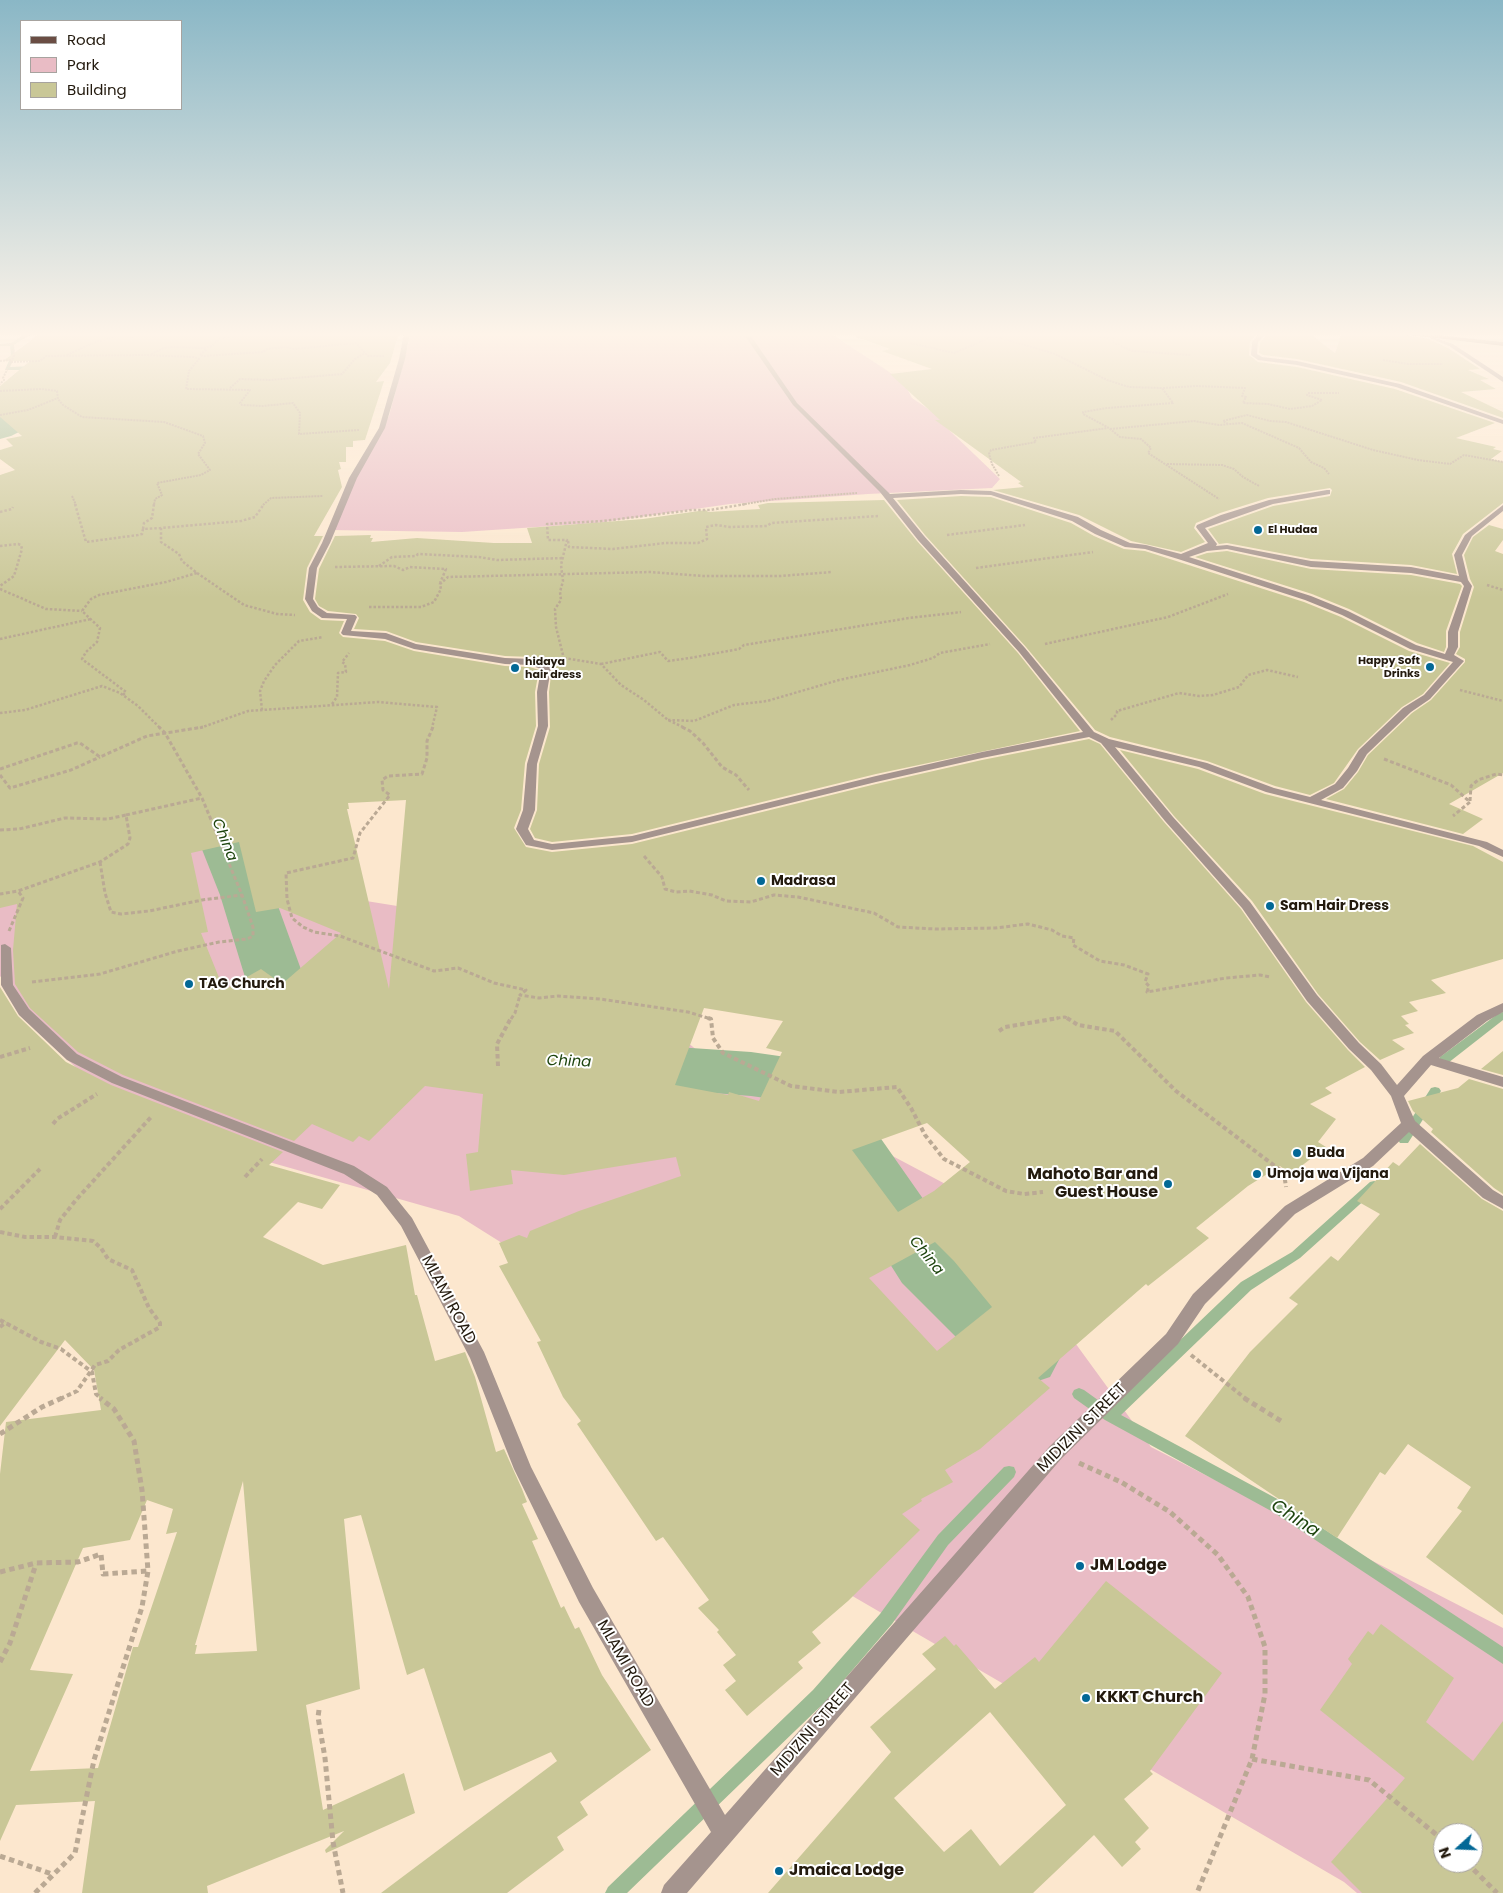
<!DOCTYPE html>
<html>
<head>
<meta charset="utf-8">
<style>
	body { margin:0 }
	#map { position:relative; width:1503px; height:1893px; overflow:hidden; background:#fce7ce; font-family:Poppins,sans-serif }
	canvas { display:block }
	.legend { position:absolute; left:20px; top:20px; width:162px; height:90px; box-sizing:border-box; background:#fff; border:1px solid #a7a39f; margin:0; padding:6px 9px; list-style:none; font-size:15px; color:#231a0e }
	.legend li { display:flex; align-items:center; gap:10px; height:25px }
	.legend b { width:25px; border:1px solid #a7a39f }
	.north { position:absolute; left:1433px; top:1823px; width:50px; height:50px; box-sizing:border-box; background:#fff; border:1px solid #a7a39f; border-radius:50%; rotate:250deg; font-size:14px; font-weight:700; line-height:20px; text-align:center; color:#231a0e }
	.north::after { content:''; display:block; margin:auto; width:18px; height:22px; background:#036896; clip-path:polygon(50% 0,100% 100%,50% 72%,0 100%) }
</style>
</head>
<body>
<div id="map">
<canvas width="1503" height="1893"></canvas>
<ul class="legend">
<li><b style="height:6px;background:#6a4d44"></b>Road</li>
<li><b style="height:14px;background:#e9bcc5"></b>Park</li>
<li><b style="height:14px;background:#c9c797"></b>Building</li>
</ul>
<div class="north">N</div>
</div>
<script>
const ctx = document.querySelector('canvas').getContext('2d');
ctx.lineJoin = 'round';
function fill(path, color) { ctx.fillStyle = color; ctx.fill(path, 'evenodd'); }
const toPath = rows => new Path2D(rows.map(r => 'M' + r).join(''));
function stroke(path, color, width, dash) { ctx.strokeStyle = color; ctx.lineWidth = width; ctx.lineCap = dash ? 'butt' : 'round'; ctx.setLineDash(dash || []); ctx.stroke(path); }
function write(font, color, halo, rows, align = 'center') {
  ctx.font = font + ' Poppins,sans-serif'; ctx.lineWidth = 4; ctx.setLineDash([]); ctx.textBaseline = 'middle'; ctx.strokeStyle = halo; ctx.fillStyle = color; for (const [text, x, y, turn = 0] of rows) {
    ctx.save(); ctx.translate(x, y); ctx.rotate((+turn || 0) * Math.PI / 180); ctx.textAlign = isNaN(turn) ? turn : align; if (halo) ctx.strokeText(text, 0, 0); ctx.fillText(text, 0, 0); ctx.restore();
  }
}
const green = toPath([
	[411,333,830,333,903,381,912,398,937,415,948,429,1000,479,992,488,868,494,730,504,597,523,462,532,331,530,353,481,389,416],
	[0,589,227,840,360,900,552,931,704,1056,968,1196,1151,1447,1503,1628,1503,1893,1357,1893,1344,1882,818,1576,607,1309,459,1216,139,1125,59,1052,0,976],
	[1443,1833,1473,1833,1473,1863,1443,1863]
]);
const stream = toPath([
	[27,333,33,333,14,345,15,356,10,367,34,366,37,368,34,370,5,370,11,356,10,346,0,346,0,344,11,343,27,333],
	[1503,1012,1503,1020,1448,1063,1440,1063,1439,1060,1440,1057,1499,1013,1503,1012],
	[1435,1087,1439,1088,1441,1091,1408,1143,1400,1143,1398,1140,1400,1137,1431,1088,1435,1087],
	[1374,1181,1378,1182,1380,1185,1378,1188,1300,1258,1251,1290,1121,1415,1283,1502,1503,1647,1503,1664,1273,1512,1105,1420,1074,1398,1072,1394,1074,1390,1079,1388,1084,1390,1109,1408,1241,1282,1292,1252,1370,1182,1374,1181],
	[1009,1466,1014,1467,1016,1472,1014,1477,948,1545,892,1624,825,1702,627,1893,605,1893,608,1887,813,1690,880,1614,938,1535,1004,1467,1009,1466]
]);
const river = toPath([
	[82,389,93,391,97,398,93,405,63,410,11,436,0,439,0,417,44,395,82,389],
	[195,756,212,761,219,771,274,895,303,975,355,990,365,995,374,1009,365,1023,344,1029,323,1023,313,1018,257,1000,248,987,220,895,171,771,178,761,195,756],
	[602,1042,751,1052,807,1060,830,1066,954,1243,1050,1331,1062,1354,1050,1377,1023,1386,996,1377,902,1283,787,1101,751,1096,602,1084,580,1078,570,1063,580,1048,602,1042]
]);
const building = toPath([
	[41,333,399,333,390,363,376,382,384,381,365,440,353,441,353,447,346,447,346,462,339,462,341,469,338,470,342,487,314,536,323,536,307,568,303,600,310,612,321,620,344,621,339,633,343,637,385,641,414,651,505,666,530,667,539,670,535,692,536,726,525,763,521,810,514,828,526,847,552,852,632,844,876,784,982,760,1089,739,1100,744,1164,822,1241,909,1306,1002,1348,1050,1365,1067,1325,1088,1332,1093,1310,1104,1336,1119,1318,1142,1326,1147,1291,1174,1280,1166,1248,1186,1196,1228,1209,1238,1148,1286,1146,1284,1038,1378,1050,1388,980,1449,945,1470,953,1482,921,1499,922,1501,902,1514,920,1530,848,1601,812,1632,821,1643,798,1662,803,1668,747,1716,725,1690,736,1681,723,1665,736,1655,717,1632,719,1630,698,1608,709,1600,663,1537,656,1541,577,1424,581,1421,563,1397,537,1342,541,1341,499,1266,508,1263,499,1243,519,1235,527,1238,530,1231,579,1211,681,1176,676,1157,564,1175,511,1170,513,1184,470,1191,466,1154,478,1152,483,1094,425,1086,369,1141,359,1136,353,1142,312,1124,294,1141,123,1075,78,1052,30,1008,15,984,13,950,17,904,0,908,0,475,15,470,0,459,0,450,13,446,6,439,22,436,0,417,0,386,30,361,3,361],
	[406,800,389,989,347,809,349,809,348,803],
	[239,842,256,912,280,908,341,933,282,984,261,969,224,990,201,933,208,932,191,853],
	[704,1008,783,1021,766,1048,782,1052,759,1101,729,1092,728,1095,675,1085],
	[927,1123,970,1162,934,1191,898,1212,852,1150],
	[935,1242,954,1261,992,1307,937,1351,869,1278],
	[857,333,1257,333,1250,342,1249,355,1258,362,1297,367,1395,389,1495,423,1456,438,1496,447,1493,449,1502,451,1491,459,1503,462,1503,503,1463,534,1452,554,1457,574,1411,565,1311,559,1227,543,1219,544,1208,529,1273,506,1330,496,1332,490,1330,488,1268,498,1220,513,1196,523,1194,528,1205,542,1181,552,1131,541,1079,515,993,490,1024,487,1018,483,1021,482,935,420,940,420,890,374,932,369,882,351,890,349,856,337],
	[1269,333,1309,333,1335,353,1342,333,1392,333,1429,339,1448,348,1480,369,1468,370,1489,379,1480,380,1496,389,1461,392,1503,412,1503,418,1401,382,1297,359,1263,355,1259,353,1260,343],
	[961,496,991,497,1071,523,1094,536,1124,549,1145,551,1304,602,1341,617,1409,651,1450,663,1423,694,1402,707,1358,749,1334,783,1310,795,1275,786,1207,761,1110,737,1095,730,1026,647,925,535,897,500],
	[884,500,917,541,1018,653,1080,731,876,774,632,834,552,842,535,838,530,829,537,810,539,764,550,727,549,692,552,667,532,657,505,656,416,642,386,631,354,629,359,618,356,614,328,611,319,606,315,599,319,569,335,536,371,535,370,538,373,538,371,542,417,538,494,543,532,543,527,528,643,519,706,510,708,512,760,509,758,505,768,503],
	[1489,525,1503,529,1503,540,1495,551,1503,554,1503,773,1449,804,1483,819,1463,834,1326,799,1344,789,1358,772,1368,755,1412,713,1431,700,1465,662,1465,659,1456,654,1460,647,1460,632,1474,587,1470,579,1464,555,1473,537],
	[1227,551,1311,569,1411,575,1460,584,1462,586,1446,631,1446,647,1444,652,1417,643,1349,609,1312,594,1195,557,1207,553],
	[1120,750,1198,769,1265,794,1473,846,1503,862,1503,959,1431,980,1446,993,1409,1002,1418,1011,1401,1016,1409,1024,1405,1025,1414,1033,1392,1040,1405,1049,1380,1060,1360,1042,1318,994,1252,901,1174,816],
	[0,987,18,1016,66,1062,111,1085,283,1152,269,1165,340,1185,322,1209,298,1202,263,1237,323,1265,406,1245,415,1295,417,1295,435,1361,465,1352,475,1377,496,1452,504,1449,522,1489,527,1502,522,1504,538,1539,532,1541,561,1608,564,1606,575,1629,579,1627,602,1675,651,1750,580,1802,588,1815,557,1837,564,1850,507,1893,381,1893,557,1761,551,1752,464,1791,424,1668,407,1675,361,1515,344,1519,360,1689,306,1705,323,1810,404,1773,415,1813,326,1853,325,1850,344,1831,207,1886,208,1893,82,1893,95,1801,16,1805,0,1841,0,1474,6,1422,101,1410,94,1370,65,1340,0,1426],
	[243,1481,257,1651,195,1654,197,1645,195,1645],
	[147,1500,173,1509,166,1534,177,1532,138,1647,133,1647,98,1768,30,1771,73,1674,30,1670,83,1548,130,1540],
	[1503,1051,1503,1075,1481,1069],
	[1469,1079,1503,1089,1503,1194,1494,1188,1431,1132,1433,1129,1413,1111,1408,1101,1458,1088],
	[1420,1144,1482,1199,1503,1211,1503,1615,1426,1557,1462,1511,1457,1508,1471,1487,1408,1444,1385,1475,1380,1472,1337,1538,1185,1436,1250,1352,1298,1304,1289,1298,1331,1256,1338,1261,1380,1214,1357,1201,1393,1162,1399,1166],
	[1106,1581,1222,1673,1150,1771,1153,1774,1124,1799,1149,1828,1135,1842,1141,1849,1122,1867,1094,1835,1033,1893,768,1893,891,1752,870,1727,936,1669,922,1654,945,1636,954,1646,956,1644,995,1689,1035,1657,1039,1662],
	[990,1712,1066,1805,1000,1866,971,1829,944,1852,894,1798],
	[1381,1624,1454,1678,1426,1722,1473,1761,1503,1721,1503,1893,1362,1893,1331,1862,1405,1778,1320,1710,1352,1664,1348,1659,1368,1631,1373,1635],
	[1443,1833,1473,1833,1473,1863,1443,1863]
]);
const pathFar4 = toPath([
	[1080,333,1113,339,1113,342,1132,351,1191,355],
	[910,343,954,353,994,336,1055,354,1107,380,1129,387,1162,388,1173,403,1107,408,1083,412,1083,414,1109,428,1120,437,1141,439,1151,448,1148,453,1219,499],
	[0,345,13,344,14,356,3,378,4,380,0,384],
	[204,348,212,346,219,339,245,333],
	[151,354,164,348,172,347,204,348,206,350,200,355,204,356,263,352,267,349,286,347,294,349,356,343,368,356,384,356],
	[67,355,93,343,120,335,135,338],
	[1383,360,1408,364,1443,364],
	[0,361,12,360],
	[11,362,40,361,46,356,145,355,194,357,199,359,189,371,186,389,250,390,240,403,242,405,263,406,293,403,300,413,299,434,359,430],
	[230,388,240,379,270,380,342,374,355,359,365,353],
	[1163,388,1197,386,1245,388,1242,396,1246,397,1243,403,1268,404,1290,409,1312,406,1322,400,1307,395,1308,393,1339,393],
	[0,391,41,389,57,391,58,399,63,405,82,417,164,422,203,436,205,443,198,454,210,470,201,475,157,483,162,495,155,499,154,505],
	[0,415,28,410,58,398],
	[1228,424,1223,421,1247,415,1270,421,1286,422,1373,450,1418,460,1450,464,1464,455,1503,462],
	[1110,429,1194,421,1219,425,1242,423,1299,448,1311,462,1324,468,1329,474],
	[1167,464,1222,465,1234,469,1243,477,1259,486],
	[999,476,992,464,989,454,991,450,1036,442,1034,438,1108,428],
	[72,496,76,505],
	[263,505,271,498,323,496],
	[739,505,775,499,857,493]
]);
const pathFar3 = toPath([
	[75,504,86,542,138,535,142,534,143,529,161,528],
	[0,512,12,509,13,507],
	[143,529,144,523,152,518,154,504],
	[947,535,1025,525],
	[568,541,569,547,613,549,665,543,698,543,707,539,706,527,716,525,730,527,767,526,771,523,878,516],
	[0,546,18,544,21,545,22,549,14,576,0,586],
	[379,566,392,557,416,556,418,554,479,557,497,560,564,558],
	[335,567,394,566,403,570,410,567,446,569,440,583],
	[976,568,1093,552],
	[197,573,244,605,277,614,295,615],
	[1487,585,1503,590],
	[0,589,46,609,82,611],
	[369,607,421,607,434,602,441,589,440,584,448,577,650,572,703,576,780,576,832,572],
	[0,639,91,619],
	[1045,644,1168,617,1228,594],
	[563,655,556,627,555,609,561,600,560,592,563,581,561,565,567,540,548,540,547,524,603,521,692,510,710,510,746,504],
	[564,658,601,664,621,685,644,700,668,720,685,728],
	[601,664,660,652,668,661,690,658,739,649,744,645,909,618,961,612],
	[1460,690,1503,701],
	[123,695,126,692,82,659,86,652,97,642,100,628,82,611,91,599,99,595,166,582,197,573,182,561,179,554,161,542,161,528,241,521,255,517,264,504],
	[332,704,337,697,338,673,346,672,345,664,342,662,349,653],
	[262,710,260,691,264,681,275,665,299,641,323,637],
	[0,713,25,710,102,686,120,693,138,706,160,728],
	[668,720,694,721,734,705,767,701,839,680,910,665,933,658,940,653,990,644],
	[1111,720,1117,714,1117,711,1179,693,1199,696,1213,695,1239,687,1248,675,1267,670,1298,677],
	[200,728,248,711,378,702,437,707,432,728]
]);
const pathFar2 = toPath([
	[433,727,427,741,427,758,422,774,388,776,382,780,383,790,390,795,360,833,353,858,286,873,287,899,292,918,303,927,314,932,340,936,434,971,458,968,494,983,526,990,520,995,539,998,558,996,600,999,688,1012,711,1019],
	[682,727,690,731,703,743,722,767,736,775,749,790],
	[1384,759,1451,785,1470,802,1453,816],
	[0,769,77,743,80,743,100,757,147,736,203,727],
	[0,775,10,788,71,770,100,757],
	[1470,801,1471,786,1478,780,1496,774,1503,775],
	[126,815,202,798],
	[0,830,19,829,65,818,108,819,126,815,130,838,128,844,100,862,18,891,0,894],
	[644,856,662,877,665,889,676,892,689,891,712,895,726,901,751,902,774,895,798,897,874,913,898,927,935,929,995,928,1028,924,1052,930,1062,936,1074,938,1073,945,1100,961,1124,965,1148,974,1145,982,1149,986,1147,992,1226,978,1260,975,1270,977],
	[100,862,105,893,111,912,121,914,149,911,202,900,242,895],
	[9,931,23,898,18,891],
	[32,982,100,974,178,951,219,942,247,939,253,936,253,927,242,895,202,798,165,733,159,727],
	[511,1019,515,1013,520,995],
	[1050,1019,1065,1017,1069,1019]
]);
const pathFar1 = toPath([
	[708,1018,711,1019,713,1038,723,1053,791,1086,839,1092,897,1087,911,1108,925,1135,944,1159,1006,1191,1024,1194,1043,1192],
	[1067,1018,1078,1025,1115,1031,1176,1091,1284,1173,1286,1187],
	[999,1031,1005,1027,1058,1018],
	[0,1057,30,1048],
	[498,1066,497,1044,511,1018],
	[53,1124,57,1119,97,1094],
	[245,1177,262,1159],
	[0,1209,40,1169],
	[0,1232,25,1237,55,1237,93,1241,101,1248,108,1259,132,1270,149,1308,160,1323,160,1327,119,1350,108,1361,95,1365,77,1391,60,1399],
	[55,1237,60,1220,76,1200,152,1116],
	[0,1320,41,1342,61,1349,92,1372,96,1394,102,1399],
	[0,1327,6,1322],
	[1191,1355,1246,1399]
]);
const path = toPath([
	[1244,1398,1281,1421],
	[0,1434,42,1407,62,1398],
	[1079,1463,1121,1482,1170,1512,1218,1555,1248,1597,1265,1647,1265,1694,1252,1759,1197,1893],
	[0,1572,36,1563,78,1562,101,1554,103,1574,148,1571],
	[0,1662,10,1643,36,1564],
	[319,1710,318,1717,325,1758,333,1842,343,1893],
	[1252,1759,1369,1780,1443,1840],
	[0,1856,52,1874],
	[1467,1863,1497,1893],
	[35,1893,75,1853,94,1760,142,1607,148,1571,142,1490,134,1441,114,1409,100,1398]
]);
const minor = toPath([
	[404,333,410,333,405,359,385,428,357,478,330,543,317,568,313,599,318,607,327,613,355,615,357,617,351,631,386,633,416,644,505,658,532,659,549,666,551,668,547,692,548,726,537,764,535,810,528,829,534,840,552,844,632,836,876,776,982,752,1083,732,1019,652,918,540,880,492,793,405,743,333,749,333,797,403,890,494,961,490,991,491,1078,517,1101,530,1130,543,1146,545,1181,554,1208,543,1196,527,1197,525,1221,515,1269,500,1327,490,1330,490,1330,494,1273,504,1205,528,1217,544,1216,546,1227,545,1311,561,1411,567,1459,576,1454,555,1465,535,1503,505,1503,511,1472,536,1462,555,1468,580,1472,586,1458,632,1458,647,1454,655,1464,661,1430,699,1411,712,1367,754,1357,771,1343,788,1321,800,1487,842,1503,850,1503,857,1479,846,1266,792,1199,767,1115,747,1173,817,1250,902,1317,995,1359,1043,1381,1064,1397,1085,1423,1056,1477,1015,1503,1003,1503,1012,1487,1021,1439,1058,1503,1077,1503,1087,1431,1065,1404,1096,1415,1121,1493,1190,1503,1196,1503,1209,1483,1198,1409,1132,1373,1166,1295,1214,1205,1304,1178,1344,1062,1458,687,1893,661,1893,664,1885,711,1832,579,1602,514,1469,470,1358,401,1226,377,1195,344,1174,112,1083,67,1060,19,1015,1,985,1,945,5,944,11,948,13,985,29,1009,77,1054,122,1077,354,1166,387,1187,412,1218,484,1352,531,1467,593,1588,725,1815,1050,1446,1166,1334,1193,1294,1285,1206,1363,1158,1401,1123,1391,1096,1371,1070,1349,1049,1307,1001,1242,908,1165,821,1101,743,1089,737,982,758,876,782,632,842,552,850,526,845,516,829,523,810,527,764,538,726,537,692,541,669,530,665,505,664,414,649,385,639,343,635,341,633,347,619,322,618,312,611,305,599,309,568,322,543,349,478,379,428,399,359,404,333],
	[961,494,991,495,1003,499,1072,521,1095,534,1125,547,1145,549,1178,559,1305,600,1342,615,1410,649,1453,662,1424,695,1403,708,1359,750,1348,768,1335,784,1310,797,1274,788,1207,763,1109,739,1094,732,1025,648,924,536,893,498,961,494],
	[1227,549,1311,567,1411,573,1461,582,1464,586,1448,632,1448,647,1445,654,1416,645,1348,611,1311,596,1189,557,1207,551,1227,549],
	[1260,333,1267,333,1258,342,1257,354,1262,357,1297,361,1400,384,1503,420,1503,424,1396,387,1297,365,1258,360,1251,355,1252,342,1260,333],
	[1430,336,1453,344,1503,377,1503,382,1449,346,1430,338,1430,336]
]);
const major = toPath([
	[1394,333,1416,333,1503,342,1503,346,1394,333]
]);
const markers = [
	[1258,530,5,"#036896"],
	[1430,667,5,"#036896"],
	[515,668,5,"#036896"],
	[761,881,5,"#036896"],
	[1270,906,5,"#036896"],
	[189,984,5,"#036896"],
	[1297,1153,5,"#036896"],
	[1257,1174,5,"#036896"],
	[1168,1184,5,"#036896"],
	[1080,1566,5,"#036896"],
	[1086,1698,5,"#036896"],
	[779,1871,5,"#036896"]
];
const farPoinames = [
	["El Hudaa",1268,530],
	["Happy Soft",1420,661,"right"],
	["Drinks",1420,674,"right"],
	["hidaya",525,662],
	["hair dress",525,675]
];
const poiNames = [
	["Madrasa",771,881],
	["Sam Hair Dress",1280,906],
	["TAG Church",199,984],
	["Buda",1307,1153],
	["Umoja wa Vijana",1267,1174]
];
const waterNames = [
	["China",224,840,68],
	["China",569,1062,2],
	["China",926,1256,51]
];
const nearPoinames = [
	["Mahoto Bar and",1158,1175,"right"],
	["Guest House",1158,1193,"right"],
	["JM Lodge",1090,1566],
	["KKKT Church",1096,1698],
	["Jmaica Lodge",789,1871]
];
const nearStreetnames = [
	["MLAMI ROAD",448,1300,62],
	["MIDIZINI STREET",1082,1428,-45],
	["MLAMI ROAD",625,1664,60],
	["MIDIZINI STREET",813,1730,-49]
];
const nearWaternames = [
	["China",1295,1519,33]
];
fill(green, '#e9bcc5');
fill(stream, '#9dbb94');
fill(river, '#9dbb94');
fill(building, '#c9c797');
stroke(pathFar4, '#baa994', 2, [2, 1]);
stroke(pathFar3, '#baa994', 2.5, [2.5, 2]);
stroke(pathFar2, '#baa994', 3, [4, 2.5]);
stroke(pathFar1, '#baa994', 4, [4.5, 3]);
stroke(path, '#baa994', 5, [5.5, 4]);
fill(minor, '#a5948e');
fill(major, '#6a4d44');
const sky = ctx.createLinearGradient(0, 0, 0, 598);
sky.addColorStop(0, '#8ab7c6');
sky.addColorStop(0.56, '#fef4e9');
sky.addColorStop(1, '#fef4e900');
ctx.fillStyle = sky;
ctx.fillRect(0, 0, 1503, 598);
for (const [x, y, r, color] of markers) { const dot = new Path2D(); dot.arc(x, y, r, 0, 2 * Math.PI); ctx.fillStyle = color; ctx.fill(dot); stroke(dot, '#fff', 2); }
write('bold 11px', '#231a0e', '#fff', farPoinames, 'left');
write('bold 14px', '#231a0e', '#fff', poiNames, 'left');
write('italic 15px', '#1d440e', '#fff', waterNames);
write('bold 16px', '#231a0e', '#fff', nearPoinames, 'left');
write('16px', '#231a0e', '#fff', nearStreetnames);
write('italic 18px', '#1d440e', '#fff', nearWaternames);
</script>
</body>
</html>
